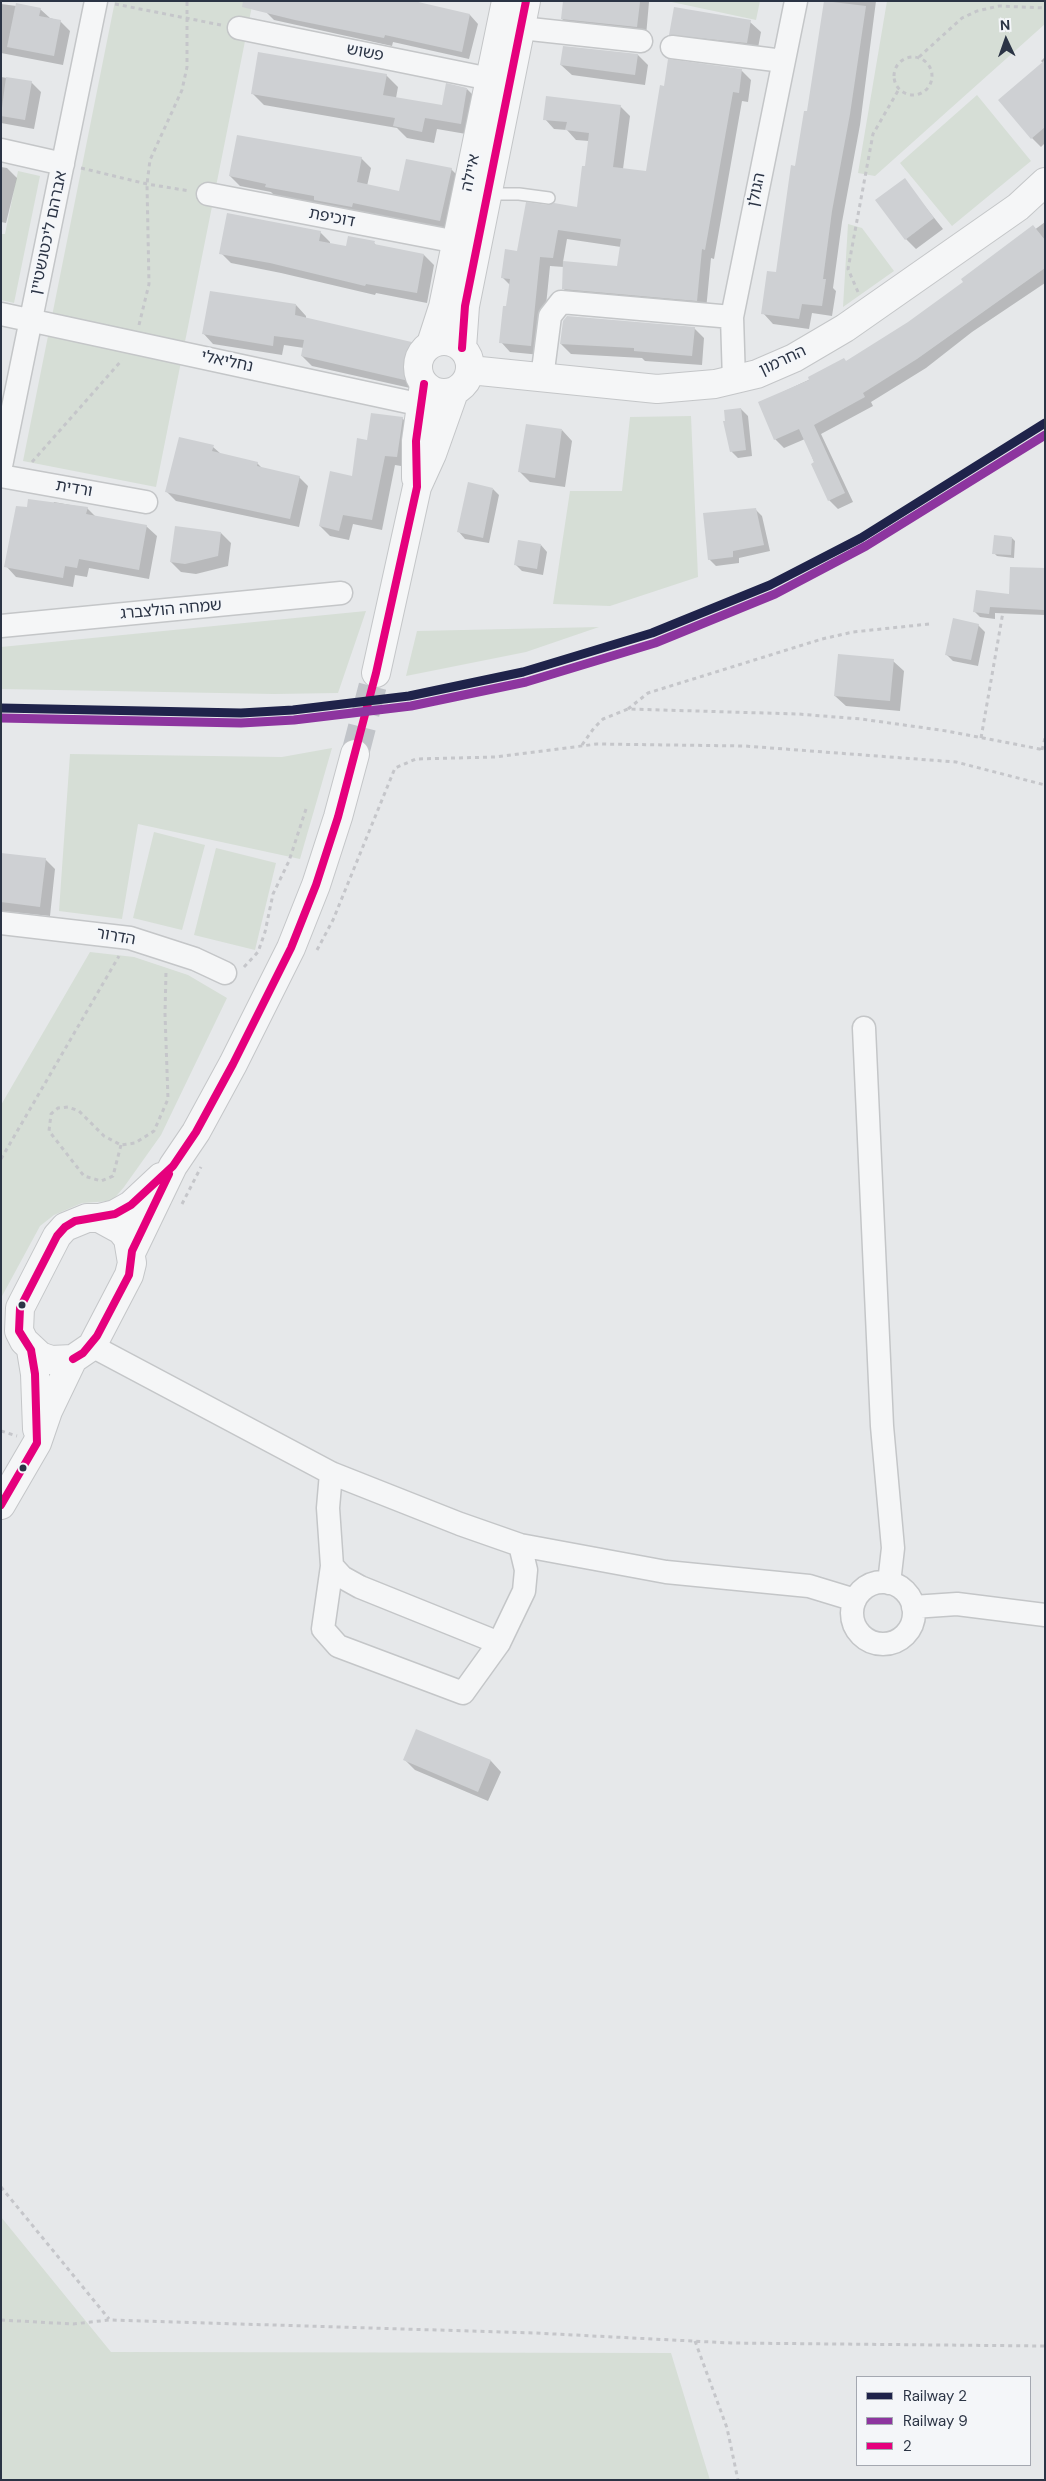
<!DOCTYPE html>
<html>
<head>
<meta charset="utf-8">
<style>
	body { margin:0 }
	#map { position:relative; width:1046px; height:2481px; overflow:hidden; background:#e6e8ea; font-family:"DM Sans",sans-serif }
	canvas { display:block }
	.frame { position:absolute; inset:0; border:2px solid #2b3445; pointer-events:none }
	.legend { position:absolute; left:856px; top:2376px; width:175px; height:90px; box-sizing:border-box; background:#f4f6f9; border:1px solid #a4a8b1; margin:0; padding:6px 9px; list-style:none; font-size:15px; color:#2b3445 }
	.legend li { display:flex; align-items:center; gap:10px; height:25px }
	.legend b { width:25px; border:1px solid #a4a8b1 }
	.north { position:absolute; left:981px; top:15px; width:50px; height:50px; -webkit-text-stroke:4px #f4f6f9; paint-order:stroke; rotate:357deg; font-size:14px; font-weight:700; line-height:20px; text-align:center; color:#2b3445 }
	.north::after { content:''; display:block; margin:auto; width:18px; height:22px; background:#2b3445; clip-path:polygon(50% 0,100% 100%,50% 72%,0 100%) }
</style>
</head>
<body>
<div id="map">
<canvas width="1046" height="2481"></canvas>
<div class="frame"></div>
<ul class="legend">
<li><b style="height:6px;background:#1f234a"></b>Railway 2</li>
<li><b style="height:6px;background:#8d359f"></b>Railway 9</li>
<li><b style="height:6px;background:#e5007d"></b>2</li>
</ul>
<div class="north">N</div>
</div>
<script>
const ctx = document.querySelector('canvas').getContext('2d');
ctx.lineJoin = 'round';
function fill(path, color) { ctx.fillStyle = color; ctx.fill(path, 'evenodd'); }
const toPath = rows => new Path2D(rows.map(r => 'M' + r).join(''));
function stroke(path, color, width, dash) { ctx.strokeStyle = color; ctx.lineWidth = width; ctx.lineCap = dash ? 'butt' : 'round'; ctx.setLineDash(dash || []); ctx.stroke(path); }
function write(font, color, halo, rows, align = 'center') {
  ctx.font = font + ' "DM Sans","Noto Sans Hebrew",sans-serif'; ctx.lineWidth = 5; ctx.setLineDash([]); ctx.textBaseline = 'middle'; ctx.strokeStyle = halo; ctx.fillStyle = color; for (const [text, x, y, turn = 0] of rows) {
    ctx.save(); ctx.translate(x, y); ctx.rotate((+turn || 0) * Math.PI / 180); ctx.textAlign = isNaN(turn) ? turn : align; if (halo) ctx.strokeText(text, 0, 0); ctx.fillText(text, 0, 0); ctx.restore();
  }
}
const green = toPath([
	[115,1,253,1,156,487,23,461],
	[667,1,760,1,756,20],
	[887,1,1045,1,1045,24,875,176,858,173],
	[977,95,1031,161,952,226,900,163],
	[18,171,40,176,14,303,1,300,1,234,5,234],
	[848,224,862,228,894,271,843,307],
	[691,416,698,577,610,606,553,604,570,491,622,491,630,417],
	[366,611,338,693,274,694,1,689,1,647],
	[599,627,526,652,406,676,417,631],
	[332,748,300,859,138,824,122,919,59,911,70,754,282,757],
	[154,832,205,845,182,930,133,918],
	[216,848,276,863,255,950,194,935],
	[90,952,134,957,188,975,227,998,161,1135,124,1187,112,1201,82,1203,54,1215,40,1226,1,1298,1,1105],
	[1,2217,111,2352,671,2353,710,2480,1,2480]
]);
const shadow = toPath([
	[406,1,470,15,478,24,469,59,393,42,392,46,274,20,266,12],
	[564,1,652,1,649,2,646,36,571,27,562,19],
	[825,1,876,1,860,125,842,222,833,288,836,291,832,316,812,313,809,329,773,324,763,313,777,274,809,113],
	[1,4,40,9,50,18,60,21,70,31,63,65,1,53],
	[750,22,761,32,757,53,681,44,671,34],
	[638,55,648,65,645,85,572,75,561,65],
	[1045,57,1045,143,1041,147,1032,138,1043,63,1041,61],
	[741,70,751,80,748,102,742,101,714,259,711,258,706,310,572,298,563,288,564,267,550,266,541,355,510,352,501,342,510,285,502,277,518,252,578,208,586,168,589,141,576,140,567,130,554,129,545,119,620,106,630,116,623,169,647,173],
	[567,239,621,247,618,268,563,262],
	[386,75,398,87,396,98,443,107,467,89,479,101,472,135,437,129,434,143,407,138,397,128,264,105,252,93],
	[1,77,31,82,41,92,34,129,1,123],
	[361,158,371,168,367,186,400,192,451,169,461,179,450,230,362,212,362,216,276,197,271,192,240,186,230,176],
	[1,167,7,168,17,178,6,223,1,222],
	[904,180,943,229,916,249,906,239],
	[1045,222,1045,283,972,332,926,368,871,402,873,406,821,434,853,502,838,509,829,500,805,439,784,448,775,439,759,403,847,362,908,324],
	[320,232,330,242,330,244,347,248,374,243,377,246,424,255,434,265,427,303,376,293,375,295,281,273,231,263,221,253],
	[296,305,306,316,306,319,415,344,426,354,419,390,312,366,302,356,304,348,284,345,282,355,213,344,203,333],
	[694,328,704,338,702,365,645,361,642,358,571,354,561,344],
	[741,409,748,416,752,456,738,458,731,451],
	[402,418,412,428,407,467,395,465,382,530,353,524,349,540,330,536,320,526,353,477,368,441],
	[562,430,572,441,565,487,530,482,520,472],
	[213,447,221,454,257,463,263,469,299,477,308,486,299,527,176,501,167,492],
	[493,489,499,495,489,543,465,539,459,532],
	[54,502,87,508,96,517,146,526,157,536,149,579,89,568,87,577,75,575,73,587,16,577,6,566,28,509,53,504],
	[755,509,762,516,770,551,739,558,739,563,716,566,709,559],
	[221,533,231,543,228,566,196,574,181,572,171,562],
	[1012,538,1015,541,1014,558,997,556,994,553],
	[541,545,547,552,543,575,522,571,515,564],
	[1045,570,1045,615,995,613,995,619,980,617,974,611,1010,596],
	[978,625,985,632,978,666,953,661,946,654],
	[893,661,904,671,900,711,846,706,835,696],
	[1,854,45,859,55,869,50,916,1,911],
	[417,1731,491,1761,501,1772,488,1801,415,1770,405,1760]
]);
const building = toPath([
	[243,1,414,1,470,14,462,52,385,35,384,38,295,20,242,7],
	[563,1,640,2,637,27,561,19],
	[824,1,866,6,850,114,832,211,823,279,826,279,822,306,802,304,799,319,761,314,767,271,776,272,791,165,795,166,804,111,807,111],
	[16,3,41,8,39,16,61,20,54,56,7,47],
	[674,7,751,20,747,43,669,35],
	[563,46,638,54,635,75,560,65],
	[258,52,387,74,383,95,442,105,446,83,467,88,461,124,425,118,422,132,393,126,395,118,251,94],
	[668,59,742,69,739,93,733,92,705,250,702,249,697,301,562,289,563,261,617,266,621,239,558,230,553,258,540,257,531,346,499,343,503,306,506,306,510,279,501,278,505,249,517,251,526,202,548,205,554,203,577,207,582,166,585,166,589,133,565,130,567,122,543,120,546,96,621,105,613,167,646,171,660,85,664,86],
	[1045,60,1045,127,1031,139,998,100],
	[6,77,32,81,25,120,1,116],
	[237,135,362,157,357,182,399,191,406,159,452,168,440,221,353,203,352,207,314,200,314,196,265,187,266,184,229,176],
	[905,178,934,218,905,240,875,200],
	[227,213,321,231,319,241,346,246,348,236,375,241,374,244,424,254,417,293,366,284,365,286,270,263,219,254],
	[1033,225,1045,240,1045,268,917,359,863,393,865,397,814,425,845,493,828,501,811,464,814,462,799,429,774,440,758,402,809,380,808,377,844,358,846,361,908,322,963,282,961,279],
	[210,291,296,304,295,315,416,343,409,381,301,356,304,340,274,336,273,346,202,334],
	[567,316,695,327,692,356,634,351,634,348,560,344,563,321],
	[741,408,746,450,730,452,723,421,725,421,724,410],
	[371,413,403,417,397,457,385,456,372,520,343,515,339,531,319,526,330,471,352,476,357,438,367,440],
	[526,424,562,429,555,478,518,472],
	[179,437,214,445,212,451,258,462,257,466,300,476,290,519,165,492],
	[468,482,493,488,483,538,457,532],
	[28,499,88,507,86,514,147,525,139,570,79,559,77,568,65,566,63,578,4,567,16,506,27,507],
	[756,508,764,545,733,551,733,557,708,560,703,513],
	[175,526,221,532,218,556,185,564,170,562],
	[994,535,1012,537,1011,555,992,554],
	[518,540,541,544,537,569,514,565],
	[1010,567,1045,568,1044,610,990,607,989,614,973,612,976,590,1009,594],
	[953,618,979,624,971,660,945,655],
	[838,654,894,659,890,701,834,696],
	[1,853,46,858,40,907,1,902],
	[416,1729,491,1760,478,1792,403,1760]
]);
const tertiaryTunnel = toPath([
	[355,754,376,673]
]);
const path = toPath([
	[115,4,221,25],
	'894 76a19 19 0 1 1 38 0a19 19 0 1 1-38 0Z',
	[919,57,962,18,977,11,999,6,1045,8],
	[81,168,147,184,190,191],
	[858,292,848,269,873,134,899,89],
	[139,325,149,284,147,184,150,160,182,90,187,67,187,1],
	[32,462,122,360],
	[628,709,648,693,822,639,853,632,929,624],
	[981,738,1003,612],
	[582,745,594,728,603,719,628,709,798,714,861,719,947,731,1045,750],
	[1042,750,1045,738],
	[317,950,333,920,395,768,416,759,495,757,597,744,745,746,956,762,1045,785],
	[244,967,258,952,265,932,273,894,289,861,306,809],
	[121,1145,113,1176,101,1181,84,1176,49,1131,51,1114,58,1108,68,1107,79,1111,104,1136,121,1145,135,1143,154,1131,168,1099,165,1014,166,971],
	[1,1159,119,956],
	[182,1204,201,1167],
	[1,1431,17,1436],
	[1,2187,109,2319],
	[1,2320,73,2324,109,2320,535,2333,731,2343,1045,2346],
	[695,2341,727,2428,738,2480]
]);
const service = toPath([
	[488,194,519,194,549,198]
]);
const minor = toPath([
	[239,28,490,79],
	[521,28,641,41],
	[672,47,783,61],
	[1,150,63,164],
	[208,194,457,242],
	[1,314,422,405],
	[542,378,550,316,561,302,732,317],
	[734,381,732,317,796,1],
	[1,466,96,1],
	[1,476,146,502],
	[1,626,341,593],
	[1,923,130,938,195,959,225,973],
	[864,1028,882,1426,893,1548,889,1583],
	[92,1346,331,1473,460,1524,520,1545,666,1572,809,1586,855,1600],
	[331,1473,328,1508,332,1566,323,1629,338,1646,463,1693,499,1643],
	[332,1566,342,1577,360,1587,499,1643,524,1591,526,1570,520,1545],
	'852 1613a31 31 0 1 1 62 0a31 31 0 1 1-62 0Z',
	[913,1607,957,1604,1045,1615]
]);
const tertiary = toPath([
	'418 367a26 26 0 1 1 52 0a26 26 0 1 1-52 0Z',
	[431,344,443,307,506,1],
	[462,348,465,306,526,1],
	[470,370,657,389,715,384,757,374,794,358,845,328,1018,207,1045,182],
	[416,478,416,441,424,384],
	[376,673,417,487,432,454,454,392],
	[87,1218,99,1218,121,1230,128,1239,132,1263,129,1275,92,1346,73,1359,51,1360,40,1356,24,1341,19,1331,20,1308,57,1236,65,1227,87,1218],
	[99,1218,115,1214,131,1205,161,1177],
	[132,1251,173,1166,196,1132,233,1064,291,948,316,885,338,817,355,754],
	[31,1350,35,1374,37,1429],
	[1,1505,37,1443,48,1411,73,1359]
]);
const bus1 = toPath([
	[462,348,465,306,526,1],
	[31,1350,19,1331,20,1308,57,1236,65,1227,75,1221,115,1214,131,1205,173,1166,196,1132,233,1064,291,948,316,885,338,817,376,673,417,487,416,441,424,384],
	[73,1359,83,1353,97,1336,129,1275,132,1251,169,1174],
	[1,1505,37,1443,35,1374,31,1350]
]);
const rail1 = toPath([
	[1,708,241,713,293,710,409,696,523,672,652,633,770,585,861,538,1045,423]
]);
const rail2 = toPath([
	[1,718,241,723,294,720,411,706,526,682,655,643,775,594,866,546,1045,435]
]);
const markers = [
	[22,1305,4.5,"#2b3445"],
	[23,1468,4.5,"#2b3445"]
];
const streetNames = [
	["פשוש",365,53,11],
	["איילה",471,173,-78],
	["הגולן",757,190,-78],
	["דוכיפת",332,218,11],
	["אברהם ליכטנשטיין",49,233,-78],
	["החרמון",783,361,-25],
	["נחליאלי",227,362,12],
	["ורדית",74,489,10],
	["שמחה הולצברג",171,610,-5],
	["הדרור",116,937,10]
];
fill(green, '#d6ded6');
fill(shadow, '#0003');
fill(building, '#ced0d3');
stroke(tertiaryTunnel, '#c1c4c9', 28, [28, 14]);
stroke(service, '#c4c6c8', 14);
stroke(minor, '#c4c6c8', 25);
stroke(tertiary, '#c4c6c8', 30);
stroke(path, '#c5c6ca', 3, [4, 4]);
stroke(service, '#f5f6f7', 11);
stroke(minor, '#f5f6f7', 22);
stroke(tertiary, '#f5f6f7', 28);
stroke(bus1, '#e5007d', 8);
stroke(rail1, '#1f234a', 9);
stroke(rail2, '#8d359f', 9);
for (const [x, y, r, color] of markers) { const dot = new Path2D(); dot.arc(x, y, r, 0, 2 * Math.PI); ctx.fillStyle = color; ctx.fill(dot); stroke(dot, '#f4f6f9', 2); }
write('16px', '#2b3445', '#f4f6f9', streetNames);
</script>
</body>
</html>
